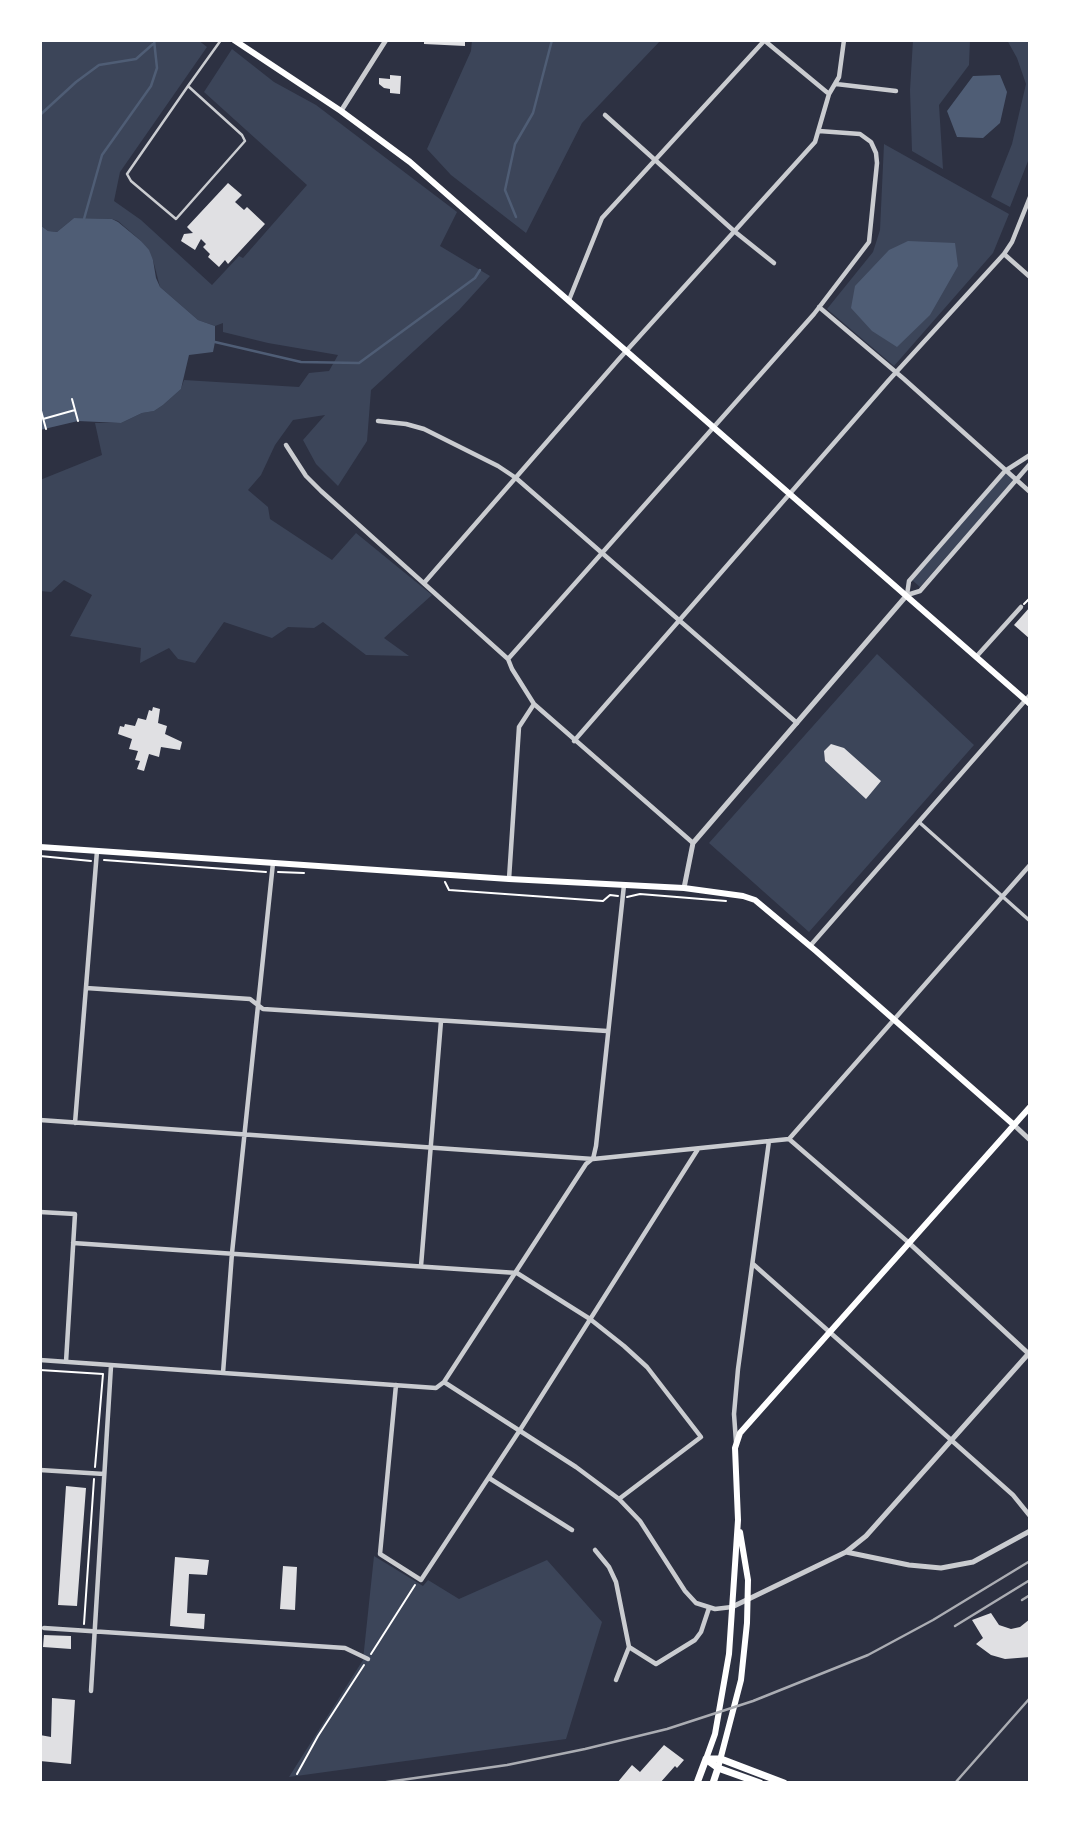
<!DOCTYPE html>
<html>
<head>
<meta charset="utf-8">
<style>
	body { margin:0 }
	#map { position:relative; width:1070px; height:1823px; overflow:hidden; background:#2d3142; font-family:"Open Sans",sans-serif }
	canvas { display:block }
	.frame { position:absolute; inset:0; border:42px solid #fff; pointer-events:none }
</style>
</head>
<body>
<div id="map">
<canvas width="1070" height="1823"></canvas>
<div class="frame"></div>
</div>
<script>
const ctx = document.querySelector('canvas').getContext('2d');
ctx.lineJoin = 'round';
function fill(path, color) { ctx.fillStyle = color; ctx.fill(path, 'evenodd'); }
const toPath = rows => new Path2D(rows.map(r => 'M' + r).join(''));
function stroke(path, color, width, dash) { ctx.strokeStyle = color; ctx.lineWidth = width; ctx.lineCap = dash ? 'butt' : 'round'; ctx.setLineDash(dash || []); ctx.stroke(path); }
const green = toPath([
	[40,40,198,40,207,47,120,172,114,201,141,220,212,285,239,256,243,258,307,185,204,92,232,49,274,82,316,105,457,212,440,246,490,276,459,310,371,390,367,441,338,486,316,464,303,440,325,415,293,420,275,445,261,475,248,490,268,507,270,519,332,560,356,533,432,595,384,638,409,656,366,655,323,622,314,628,288,627,272,638,224,622,195,663,178,659,169,648,140,663,141,648,70,636,92,595,64,580,51,592,40,591,40,480,102,455,95,423,121,423,142,413,154,411,163,405,181,389,184,380,299,387,309,373,329,371,338,355,268,343,223,332,223,323,215,326,198,320,160,287,153,260,141,241,118,221,112,219,74,218,57,232,48,231,40,225],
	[472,40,661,40,582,123,526,233,451,175,427,149,471,51],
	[913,40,970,40,969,65,939,105,943,169,912,151,910,90],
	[1007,40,1030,40,1030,156,1010,207,991,197,1012,144,1026,84,1017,58],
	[884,144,1009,214,993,253,894,366,827,309,873,252,880,230],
	[1006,473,1014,480,920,587,912,580],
	[877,654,974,745,809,932,709,843],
	[374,1556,423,1586,428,1580,459,1599,547,1560,602,1622,566,1739,289,1777,363,1660]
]);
const water = toPath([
	[1000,75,1007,92,1000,123,983,138,957,137,947,111,973,76],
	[74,218,112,219,118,222,141,241,149,250,153,260,156,278,160,287,198,320,215,326,215,342,213,352,189,355,181,389,163,405,154,411,142,413,121,423,78,421,40,430,40,225,48,231,57,232],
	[908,241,955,243,958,266,930,315,897,347,872,331,851,308,855,286,889,250]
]);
const stream = toPath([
	[40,115,76,82,99,65,136,59,153,44],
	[516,217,505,190,515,144,533,113,552,40],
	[84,219,102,155,151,86,157,68,154,40],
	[215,342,301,362,359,363,475,278,480,270]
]);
const building = toPath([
	[424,40,465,40,465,46,424,44],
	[390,75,401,76,400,94,390,93,390,89,384,88,379,84,379,78,390,79],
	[228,183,242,195,235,202,244,210,247,207,265,224,228,264,225,260,219,267,208,257,210,254,203,247,206,244,201,239,195,250,181,241,184,234,193,233,187,227],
	[1030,607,1030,639,1014,625],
	[153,707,160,709,158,723,167,726,165,734,182,742,180,750,161,747,159,757,149,754,144,771,137,769,140,761,135,760,138,751,129,749,132,739,118,734,120,726,124,727,125,724,135,726,138,718,146,720,149,710,152,711],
	[831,744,844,748,881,781,866,799,825,761,824,751],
	[66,1486,86,1488,77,1606,58,1605],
	[175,1557,209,1560,207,1575,189,1574,187,1613,205,1614,204,1629,170,1626],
	[283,1566,297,1567,295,1610,280,1609],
	[991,1613,999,1625,1011,1629,1020,1627,1030,1619,1030,1657,1005,1659,991,1655,976,1644,983,1638,972,1620],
	[44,1635,71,1636,71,1649,43,1647],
	[52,1698,75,1700,71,1764,40,1761,40,1735,51,1737],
	[664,1745,684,1760,677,1768,675,1766,660,1783,617,1783,632,1765,640,1772]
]);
const path = toPath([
	[72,399,78,421],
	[40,407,46,429],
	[43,419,75,410],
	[1024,604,1030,598],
	[40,856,91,861],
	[104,860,266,872],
	[278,872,304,873],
	[445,882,449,890,603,901,610,895,618,896],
	[627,897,640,894,726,901],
	[1029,1338,1030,1337],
	[40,1370,103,1374,95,1467],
	[84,1624,94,1479],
	[371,1654,415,1585],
	[297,1774,318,1736,364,1665]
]);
const service = toPath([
	[188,86,242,135,245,141,176,219,131,181,127,174,188,86,221,40]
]);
const pedestrian = toPath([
	[919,822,1030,921]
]);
const minor = toPath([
	[765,41,829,94],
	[836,84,896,91],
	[605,115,734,231,774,263],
	[1004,254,1030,277],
	[569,300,602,218,764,41],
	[819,307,904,379,1030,492],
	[378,421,406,424,424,429,498,466,516,478,797,723],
	[286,445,306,476,321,491,508,659,512,669,534,704,693,843],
	[1030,455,1005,471,909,581,907,595,920,591,1030,464],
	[424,583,619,359,815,142,829,94,839,77,844,40],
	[976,657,1021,607],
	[508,659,814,314,869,242,877,163,876,153,871,142,860,134,819,131],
	[574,741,889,380,1004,254,1012,242,1030,197],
	[509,879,519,727,534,704],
	[810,946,1030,695],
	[86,988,250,999,263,1009,607,1031],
	[40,1120,593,1159,789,1139],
	[75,1123,97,851],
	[789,1139,1030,865],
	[789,1139,908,1242],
	[593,1159,596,1146,624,885],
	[40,1212,75,1214,66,1362],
	[73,1243,517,1273,590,1319,624,1346,647,1367,701,1437,619,1499],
	[753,1264,1013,1495,1030,1516],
	[421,1266,441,1021],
	[40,1360,436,1388,444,1382,586,1164,592,1159],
	[223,1373,232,1253,273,863],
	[444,1382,576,1467,619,1499,640,1521,685,1591,696,1603,715,1609,732,1607],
	[396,1385,380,1554,421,1580,520,1430,698,1149],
	[736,1442,734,1414,738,1369,769,1141],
	[40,1470,104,1474],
	[489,1478,572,1530],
	[595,1550,609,1567,616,1582,629,1647,656,1664,695,1640,701,1632,709,1608],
	[44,1628,345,1648,368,1659],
	[616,1680,629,1647],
	[91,1691,111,1366]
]);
const tertiary = toPath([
	[341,111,386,40],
	[684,888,693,843,907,595],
	[1014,1125,1030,1140],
	[908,1242,1030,1355],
	[846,1552,909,1565,941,1568,973,1562,1030,1531],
	[732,1607,846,1552,866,1536,1030,1352]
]);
const secondary = toPath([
	[234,40,341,111,410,162,1030,704],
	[40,847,509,879,684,888,743,896,755,900,816,951,1014,1125],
	[706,1759,715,1734,729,1654,738,1520,735,1448,740,1433,1030,1107],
	[718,1768,741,1680,747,1623,748,1580,740,1532]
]);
const trunk = toPath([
	[706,1759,721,1759,784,1783],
	[707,1760,718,1768,760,1783],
	[697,1783,706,1759],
	[713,1783,718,1768]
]);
const rail = toPath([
	[1022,1600,1030,1595],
	[955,1626,1030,1580],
	[380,1783,507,1765,585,1749,667,1729,753,1701,868,1655,933,1620,1030,1561],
	[955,1783,1030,1698]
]);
fill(green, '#3c4559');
fill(water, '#4f5d75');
stroke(stream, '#4f5d75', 2.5);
fill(building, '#e0e0e3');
stroke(path, '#fff', 2);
stroke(service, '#caccd0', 2.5);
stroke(pedestrian, '#caccd0', 3.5);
stroke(minor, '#caccd0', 4.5);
stroke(tertiary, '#caccd0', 5);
stroke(secondary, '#fff', 6);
stroke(trunk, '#fff', 7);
stroke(rail, '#abadb3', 2.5);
</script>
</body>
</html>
